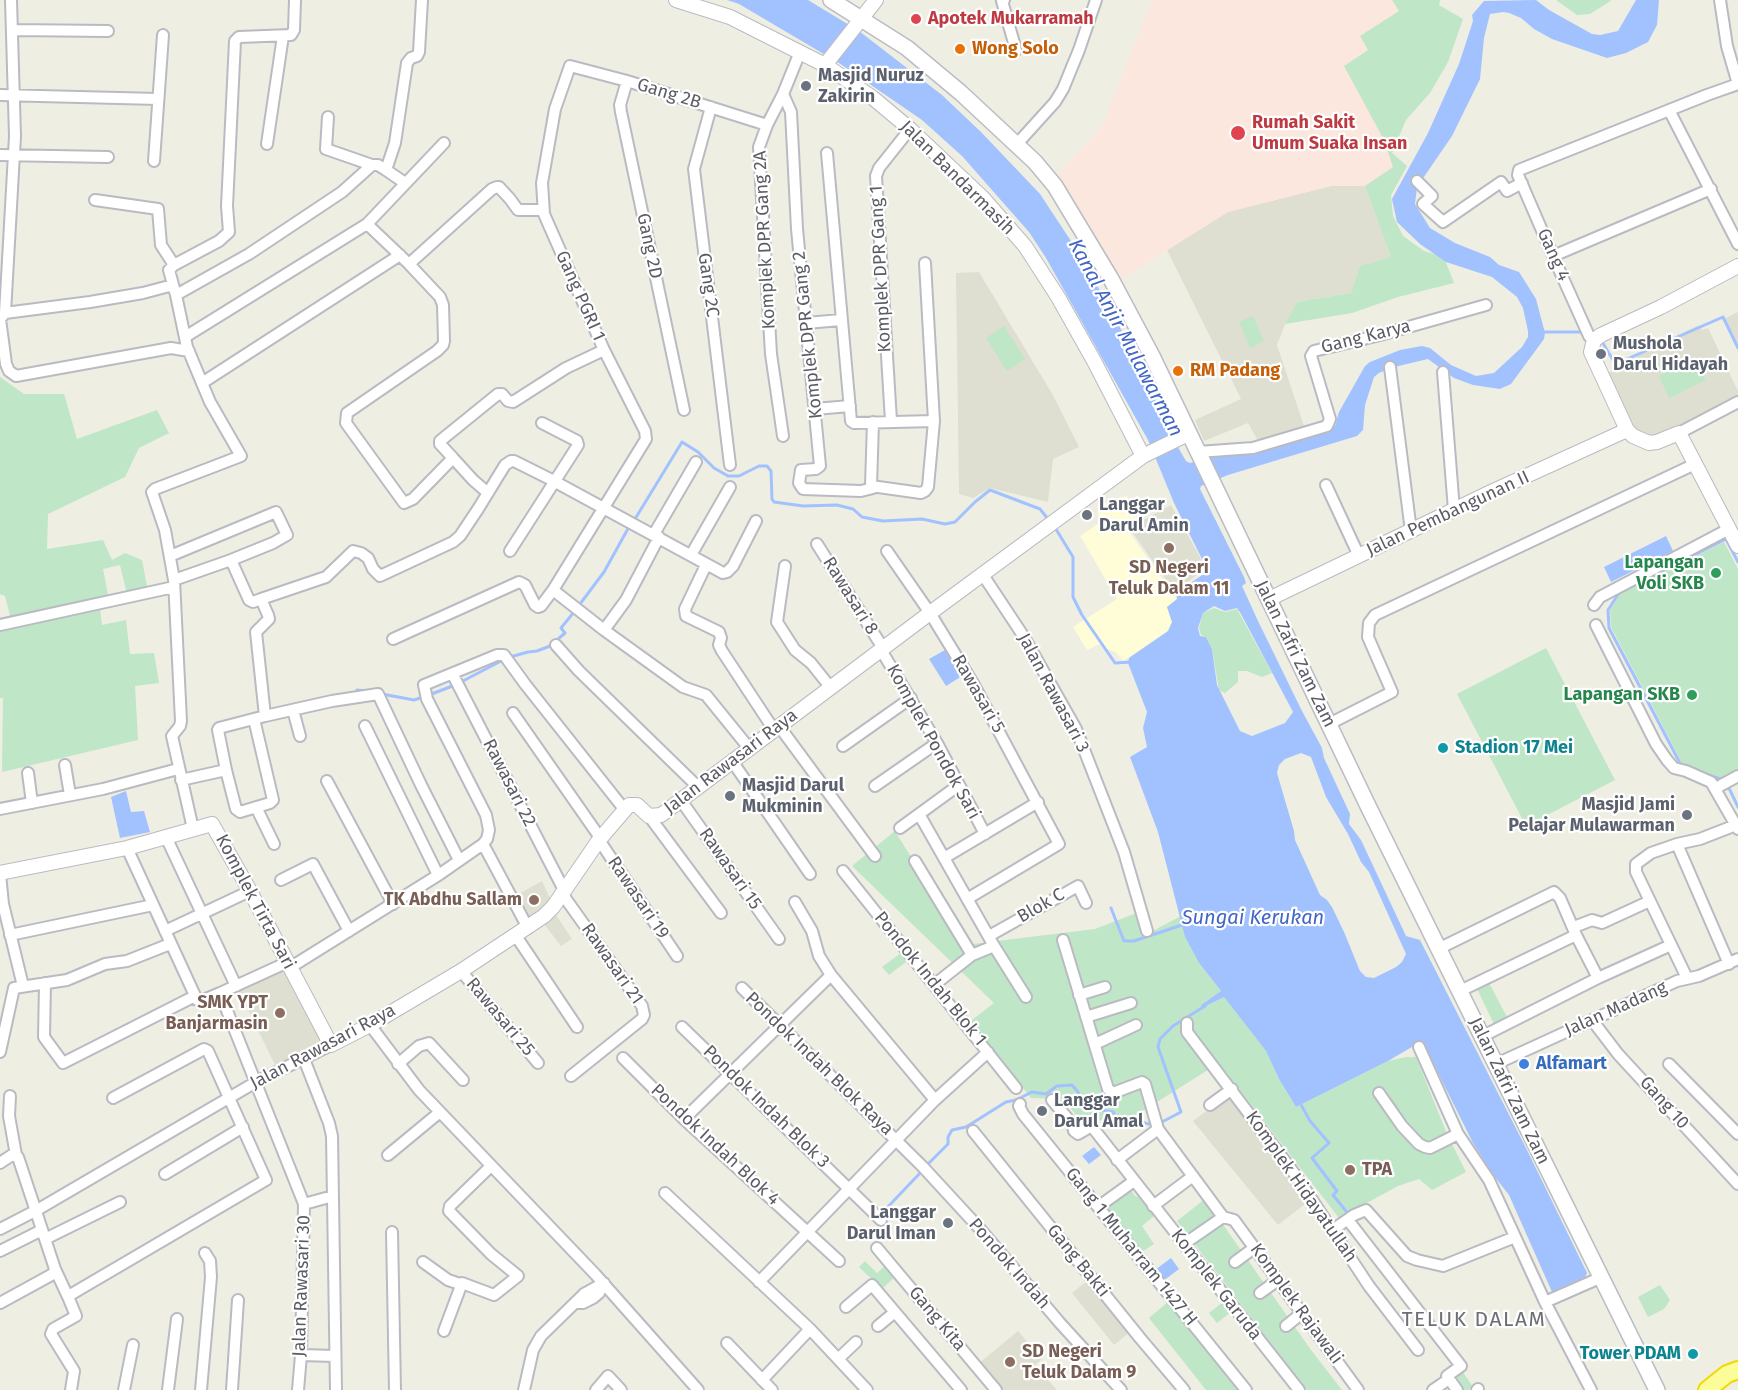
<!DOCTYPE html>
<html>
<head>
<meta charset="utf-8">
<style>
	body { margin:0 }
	canvas { display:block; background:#eeeee3 }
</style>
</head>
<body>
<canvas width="1738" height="1390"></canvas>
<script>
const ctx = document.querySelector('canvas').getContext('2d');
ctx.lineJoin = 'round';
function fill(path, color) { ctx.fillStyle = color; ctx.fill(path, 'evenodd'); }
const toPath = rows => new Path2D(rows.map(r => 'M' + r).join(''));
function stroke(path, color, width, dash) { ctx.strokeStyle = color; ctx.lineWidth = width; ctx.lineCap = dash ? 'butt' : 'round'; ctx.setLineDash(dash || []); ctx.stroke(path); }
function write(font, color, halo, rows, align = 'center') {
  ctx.font = font + ' "Fira Sans",sans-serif'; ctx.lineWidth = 4.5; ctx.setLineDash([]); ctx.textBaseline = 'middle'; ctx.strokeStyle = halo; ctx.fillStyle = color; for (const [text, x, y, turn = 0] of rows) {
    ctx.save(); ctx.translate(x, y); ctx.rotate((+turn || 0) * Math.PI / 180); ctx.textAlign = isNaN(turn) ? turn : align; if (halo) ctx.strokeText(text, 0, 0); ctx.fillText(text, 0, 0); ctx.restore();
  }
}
const commercial = toPath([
	[1127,496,1139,522,1127,529,1177,599,1167,607,1172,622,1168,631,1123,661,1116,652,1104,648,1100,644,1087,650,1073,627,1117,599,1080,536,1099,523,1098,512,1110,500]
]);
const education = toPath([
	[1331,186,1365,186,1391,257,1360,266,1351,293,1297,302,1285,324,1277,345,1307,435,1262,448,1248,423,1204,441,1195,420,1241,399,1167,250,1228,212],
	[979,272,1054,397,1079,447,1053,459,1048,502,990,488,973,498,959,494,956,273],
	[1738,312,1738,347,1724,319],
	[1699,325,1702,330,1708,328,1738,391,1738,397,1655,439,1632,431,1607,374,1620,366,1623,362],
	[1171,505,1206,568,1175,592,1129,528],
	[542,881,552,903,529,923,515,896],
	[556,915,572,939,561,946,544,924],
	[287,966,326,1045,277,1069,239,991],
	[1230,1093,1310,1200,1278,1225,1193,1121],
	[1088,1280,1130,1332,1114,1345,1072,1293],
	[1018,1331,1042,1359,1035,1365,1057,1390,1000,1390,978,1364]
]);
const medical = toPath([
	[1152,0,1392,0,1399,11,1360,35,1368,50,1344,66,1384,140,1393,167,1365,186,1331,186,1228,212,1120,280,1056,177,1102,126]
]);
const green = toPath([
	[1392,0,1440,0,1439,5,1463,19,1448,62,1430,93,1406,120,1392,153,1407,166,1391,195,1393,216,1403,236,1424,251,1444,257,1454,283,1398,297,1352,313,1285,324,1297,302,1351,293,1360,266,1391,257,1365,186,1393,167,1384,140,1344,66,1368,50,1360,36,1399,11],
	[1556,0,1612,0,1590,14,1577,15],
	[1253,316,1264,341,1250,348,1239,322],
	[1004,326,1025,359,1007,371,986,338],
	[1696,359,1706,380,1669,398,1659,376],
	[0,377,24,394,64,394,77,439,157,410,169,433,139,448,125,477,48,514,47,549,103,540,112,560,125,553,142,560,147,586,127,594,120,565,103,569,108,595,99,600,102,625,126,620,130,654,154,653,159,683,135,686,138,740,2,772,3,698,0,698,0,624,11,619,5,596,0,594],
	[1724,542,1738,569,1738,770,1722,778,1682,763,1611,627,1610,610,1620,594],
	[1214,608,1225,612,1237,609,1272,673,1262,677,1247,671,1238,671,1238,682,1225,693,1219,690,1212,649,1206,637,1201,635,1199,628,1203,613],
	[1546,648,1615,780,1526,826,1457,694],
	[895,831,965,945,1095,929,1139,912,1147,934,1181,916,1185,937,1199,963,1221,991,1201,1005,1202,1008,1224,997,1266,1051,1279,1079,1296,1107,1388,1061,1406,1057,1416,1057,1447,1134,1466,1172,1432,1190,1419,1179,1398,1186,1339,1218,1219,1063,1133,1117,1082,1122,1063,1099,1031,1098,972,1025,972,1020,994,1003,852,866],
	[901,953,906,962,889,975,882,967],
	[1489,983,1507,1017,1494,1024,1477,989],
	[1128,1185,1135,1196,1143,1198,1154,1216,1142,1226,1154,1244,1140,1253,1103,1207],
	[1205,1199,1311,1350,1342,1390,1307,1390,1177,1221],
	[865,1261,877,1273,888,1263,898,1274,882,1289,859,1267],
	[1660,1285,1670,1300,1664,1309,1648,1317,1638,1297],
	[1169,1301,1242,1390,1206,1390,1149,1318],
	[1223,1302,1231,1312,1217,1323,1209,1313],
	[1460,1368,1473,1387,1468,1390,1458,1390,1449,1376]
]);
const water = toPath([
	[727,0,808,0,859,31,942,95,981,132,1040,194,1071,241,1113,313,1179,449,1186,461,1190,463,1335,426,1339,412,1365,366,1370,362,1400,350,1422,346,1430,348,1451,365,1476,376,1494,373,1522,347,1528,337,1528,331,1523,308,1517,297,1492,277,1446,262,1420,244,1397,222,1392,199,1428,133,1459,64,1473,21,1472,15,1484,1,1536,0,1549,10,1592,34,1600,35,1618,31,1636,0,1659,0,1657,25,1648,42,1626,53,1607,58,1552,39,1534,29,1521,18,1509,13,1503,12,1490,14,1484,38,1480,79,1452,136,1417,187,1415,204,1430,228,1455,243,1490,257,1499,265,1519,272,1536,299,1545,333,1544,339,1511,384,1500,389,1473,385,1454,378,1428,359,1390,368,1379,373,1374,377,1365,405,1363,430,1357,436,1228,475,1201,486,1200,489,1244,577,1246,583,1242,586,1258,621,1301,709,1322,748,1324,758,1350,814,1349,824,1361,840,1406,936,1420,940,1527,1150,1587,1273,1585,1278,1552,1292,1509,1195,1494,1176,1473,1143,1422,1041,1388,1061,1296,1107,1279,1079,1266,1051,1224,997,1202,1008,1201,1005,1221,991,1199,963,1185,937,1158,832,1130,757,1147,747,1143,728,1147,712,1128,663,1129,658,1168,631,1172,622,1167,607,1177,599,1176,593,1208,571,1174,503,1148,440,1046,258,1029,232,962,156,922,120,839,63,739,4],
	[1214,606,1225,611,1237,608,1241,614,1293,712,1285,723,1252,736,1240,731,1217,685,1212,649,1206,637,1200,636,1198,628,1203,613],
	[1301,753,1311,757,1326,797,1348,834,1361,862,1369,872,1406,954,1402,962,1396,967,1374,978,1366,977,1360,971,1344,932,1332,907,1327,900,1320,895,1295,840,1294,831,1277,773,1279,765,1285,759],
	[1666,536,1673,551,1611,582,1604,567],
	[945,650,962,676,946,686,929,659],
	[126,791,131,812,144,811,150,832,120,838,111,797],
	[1094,1147,1101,1155,1089,1164,1082,1156],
	[1171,1258,1179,1269,1163,1281,1155,1270]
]);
const stream = toPath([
	[1542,332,1583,332],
	[1601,340,1613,360,1618,363,1723,317,1738,348],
	[635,519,682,442,698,452,714,468,728,476,739,476,759,466,767,466,771,471,772,499,774,502,803,506,837,505,853,509,862,517,883,521,922,519,945,524,955,522,975,502,990,490,1040,509,1048,519],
	[1054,526,1073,557,1073,597,1082,615,1115,663,1131,662],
	[580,604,604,572,630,525],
	[510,657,528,652,537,651,550,646,565,633,561,628,574,612],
	[461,682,503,660],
	[357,690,367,691],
	[382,694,414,700,423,697],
	[429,695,455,685],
	[1684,766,1681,765,1609,628,1608,610,1619,593,1726,539,1738,562],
	[1701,772,1723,780],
	[1728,786,1738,807],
	[1111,908,1124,941,1134,941,1185,924],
	[1300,1103,1310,1121,1329,1143,1312,1158,1337,1191,1333,1195,1350,1216],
	[1160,1123,1181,1112,1158,1047,1160,1039,1173,1026,1205,1006],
	[926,1166,948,1144,948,1137,952,1130,966,1127,1006,1102,1016,1100,1032,1092,1046,1094,1057,1086,1072,1085,1078,1092,1083,1107,1113,1112,1118,1120,1132,1120,1153,1125],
	[882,1213,922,1171]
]);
const minor = toPath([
	[11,0,15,136,5,313,0,319,6,364,9,371,16,376,171,348,189,351],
	[1004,0,1002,1,1016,50],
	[1720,0,1727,46,1738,84],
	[12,30,108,31],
	[627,81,620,105,621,112,684,410],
	[783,94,791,112,797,229,820,466,816,469,801,470,799,483,803,489,861,491,873,488],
	[0,95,158,99],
	[711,107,694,169,730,465],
	[1669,110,1738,244],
	[328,117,326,149,372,165],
	[267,144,283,36],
	[1017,144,1055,102,1063,89,1079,50,1096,0],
	[827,153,851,421,854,423,934,421],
	[0,155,108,157],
	[154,161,163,35],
	[386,170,405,183],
	[1417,181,1432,196,1423,204,1443,222,1501,182,1507,191,1522,183],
	[95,200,158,209,161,245,174,265,169,270,175,292],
	[367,224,409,264,440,297,443,305,444,341,443,345,437,351,347,413,346,423,404,503,413,499,453,458,473,480,488,493],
	[1553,256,1711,189],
	[409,264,492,189,497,187,499,187,510,199,518,210,543,210],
	[174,265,219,241,229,232,227,206,235,41,239,37,291,35,294,30,295,0],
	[5,313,90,302,143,293,173,285],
	[806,323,841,320],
	[185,337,367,224,444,143],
	[1594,340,1589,336,1553,256,1518,175,1519,170,1707,95,1738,84],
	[1390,367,1411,531],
	[1443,372,1454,510],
	[202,383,400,255],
	[815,409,850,406],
	[891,421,876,176,879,168,910,129],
	[873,422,871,486,921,493,925,491,928,487,934,421,925,263],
	[1679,433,1738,402],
	[783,436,771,354,759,147,767,125,783,94,800,52],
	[1198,452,1253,448,1327,426,1330,419,1311,356,1314,351,1380,335,1486,305],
	[453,458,440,444,440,441,498,394,502,394,508,401,513,402,566,368,604,350],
	[1326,485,1359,556],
	[654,534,696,462],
	[817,544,883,648],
	[510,551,578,445,577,441,542,423],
	[887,551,930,613,974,685,1059,844,967,899],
	[691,555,730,487],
	[170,556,276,512,287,535,273,543,231,560,174,580],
	[231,560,249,600,253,602,261,599],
	[706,565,685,609,686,616,719,632,721,638,719,645,722,651,774,730],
	[785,566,777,622,795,650,811,663,831,688],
	[983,575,1024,637,1076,729,1124,852,1147,931],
	[553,590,604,630,683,687,706,695,749,748],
	[1594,605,1600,597,1729,529],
	[0,625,174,587],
	[1596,625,1656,744,1667,760,1674,768,1686,771,1711,782,1738,829],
	[604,630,626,600,659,537],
	[393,639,519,582,525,585,535,605,538,607,541,606,553,590,646,439,645,431,604,350,544,214,542,183,555,109,570,66,627,81,767,125],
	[556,645,579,671,697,786],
	[881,650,937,743,985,834],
	[453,675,565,892],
	[293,710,300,736],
	[513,713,601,839],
	[265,716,256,632,269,619,268,615,261,599,326,577,353,551,361,553,368,558,373,569,380,576,453,542,460,536,478,509,505,465,511,461,514,461,550,479,723,573,727,572,733,566,756,521],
	[254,719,273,800,270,803,240,812,236,809,226,770,218,730,219,728,265,716,332,701,378,694,421,785,459,860],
	[1329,724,1392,692,1368,637,1369,623,1375,615,1695,464],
	[365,726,438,875],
	[779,726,875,856],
	[843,746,911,698],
	[732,761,810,874],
	[65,765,70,795],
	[28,773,32,803],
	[181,780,226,770],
	[327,781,393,904],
	[875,786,937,743],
	[1716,788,1738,776],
	[680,799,779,939],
	[256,807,274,844],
	[0,809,103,789,178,769],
	[919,814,994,946,1026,997],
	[649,816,721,913],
	[900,828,959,785],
	[193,829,172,736,180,726,181,721,174,580,165,530,152,492,155,489,241,456,210,402,202,383,187,347,176,295,249,254,342,192,372,165,378,165,386,170,395,143,407,63,411,58,417,56,419,52,422,0],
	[166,837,236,986],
	[599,840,677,956],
	[483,844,528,928],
	[1677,844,1729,964],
	[127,848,197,1000,201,1001,220,993,288,962],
	[944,858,1038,802],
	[915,861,972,955,934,985],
	[843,871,1016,1088],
	[0,874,3,904,23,986],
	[281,880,313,864,349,931],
	[563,895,642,1006,644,1015,642,1019,571,1076],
	[795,902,812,931,819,956,831,975,935,1100],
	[1574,927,1592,920,1602,923,1650,901],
	[165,931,250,891],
	[10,935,153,905],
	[516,936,577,1027],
	[989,936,1078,886,1086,903],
	[1063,940,1108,1089,1113,1093,1142,1082,1145,1084,1158,1129,1223,1217,1234,1220,1358,1390],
	[1438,949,1554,892,1560,898,1576,935,1598,978],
	[972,955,994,946],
	[291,967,440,874,483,844,487,839,489,830,486,815,427,699,424,685,497,655,504,655,525,684,624,809],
	[461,971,538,1063],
	[1687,978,1636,872,1636,864,1651,853,1677,844,1700,839,1736,825],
	[45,983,44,1037,63,1063,195,996],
	[742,988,923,1167,981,1230,1060,1323,1121,1390],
	[1460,991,1576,935],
	[220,993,304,1204,301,1355,298,1390],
	[1079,995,1105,987],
	[1086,1017,1131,1003],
	[1592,1020,1618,1054,1738,1184],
	[1187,1023,1187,1032,1297,1177,1369,1286,1418,1350],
	[370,1025,419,1090,595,1274,698,1390],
	[682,1027,881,1220],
	[1483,1036,1598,978,1671,945],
	[1095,1044,1136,1025],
	[1419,1047,1458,1134,1489,1180,1545,1302,1591,1390],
	[0,1052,14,988,67,980,105,964,127,961,170,944],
	[623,1058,684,1119,839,1261],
	[304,1059,329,1123,332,1136,336,1390],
	[398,1064,419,1046,429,1043,463,1080],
	[1496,1064,1677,981,1699,976,1738,959],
	[1669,1064,1738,1134],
	[1379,1093,1402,1126,1419,1144,1425,1147,1430,1148,1458,1134],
	[10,1096,9,1116,16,1155],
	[1052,1100,1073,1125,1074,1131,1078,1134,1090,1127,1093,1128,1299,1390],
	[1020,1104,1019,1106,1023,1114,1246,1390],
	[1210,1105,1232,1089],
	[684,1119,831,975],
	[973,1131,1140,1338,1184,1390],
	[388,1155,440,1112],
	[1117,1160,1158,1129],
	[0,1163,12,1155,18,1157,55,1269,53,1274,0,1303],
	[165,1174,243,1127],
	[665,1193,810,1329,867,1390],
	[304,1204,333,1196],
	[1153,1206,1193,1176],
	[1098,1207,1134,1181],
	[1348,1220,1461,1366,1447,1376,1457,1390],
	[0,1229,37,1210,256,1082,331,1045],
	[1331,1231,1354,1215,1366,1210,1407,1256,1417,1260,1443,1266,1515,1237],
	[392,1232,395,1390],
	[45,1239,120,1202],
	[1184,1244,1223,1217],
	[877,1248,996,1390],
	[0,1251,42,1230],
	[423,1262,448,1280,460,1284],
	[1235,1262,1254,1248],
	[55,1269,69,1299],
	[759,1282,935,1100,988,1052],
	[1260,1293,1278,1280],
	[1545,1302,1602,1277],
	[576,1303,583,1303,593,1298,599,1293,602,1285],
	[846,1307,872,1285,961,1390],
	[878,1326,895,1312],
	[1286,1326,1302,1313],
	[444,1331,462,1283,494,1295,518,1276,491,1254,449,1211,450,1206,491,1166],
	[727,1343,772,1390],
	[301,1355,335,1356],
	[838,1359,856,1342],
	[762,1380,810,1329],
	[71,1390,74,1371,51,1334,53,1329,76,1316,69,1299,70,1295,266,1180,208,1051,204,1049,113,1098],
	[124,1390,133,1345],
	[168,1390,177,1319],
	[201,1390,211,1277,210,1261,205,1253],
	[232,1390,238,1300],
	[524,1390,533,1350,541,1336,584,1294,604,1283],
	[596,1390,608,1376,621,1390],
	[1433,1390,1449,1379],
	[1477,1390,1478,1389]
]);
const tertiary = toPath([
	[676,0,730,17,825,65,873,98,910,129,983,198,1025,246,1058,297,1094,361,1143,456],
	[825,65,876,0],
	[1738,266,1661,307,1601,335,1594,340,1591,352,1627,430,1633,436,1649,443,1657,442,1679,433,1738,546],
	[1269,599,1491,492,1627,430],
	[0,873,127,848,212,824,250,891,331,1045,370,1025,461,971,544,916,553,907,599,840,629,805,637,805,649,816,661,815,930,613,1143,456,1188,434]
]);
const secondary = toPath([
	[831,0,907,48,961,93,1035,162,1055,186,1111,279,1152,356,1369,808,1657,1390]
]);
const trunk = toPath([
	[1707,1390,1727,1374,1738,1370]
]);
const markers = [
	[916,19,6,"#e0444e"],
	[960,49,6,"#e8710a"],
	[806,86,6,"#6b7280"],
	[1238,133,8,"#e0444e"],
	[1601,354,6,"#6b7280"],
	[1178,371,6,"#e8710a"],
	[1087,515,6,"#6b7280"],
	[1169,548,6,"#8d6e63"],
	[1716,573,6,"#2e9e5b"],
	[1692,695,6,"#2e9e5b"],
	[1443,748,6,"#0f9aa8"],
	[730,796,6,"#6b7280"],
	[1687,815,6,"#6b7280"],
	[534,900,6,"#8d6e63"],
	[280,1013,6,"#8d6e63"],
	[1524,1064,6,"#3f7fe0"],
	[1042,1111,6,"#6b7280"],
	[1350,1170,6,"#8d6e63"],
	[948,1223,6,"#6b7280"],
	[1693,1354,6,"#0f9aa8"],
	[1010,1362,6,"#8d6e63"]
];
const healthNames = [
	["Apotek Mukarramah",928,19],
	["Rumah Sakit",1252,123],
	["Umum Suaka Insan",1252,144]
];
const foodNames = [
	["Wong Solo",972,49],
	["RM Padang",1190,371]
];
const worshipNames = [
	["Masjid Nuruz",818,76],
	["Zakirin",818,97],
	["Mushola",1613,344],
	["Darul Hidayah",1613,365],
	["Langgar",1099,505],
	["Darul Amin",1099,526],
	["Masjid Darul",742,786],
	["Mukminin",742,807],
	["Masjid Jami",1675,805,"right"],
	["Pelajar Mulawarman",1675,826,"right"],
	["Langgar",1054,1101],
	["Darul Amal",1054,1122],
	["Langgar",936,1213,"right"],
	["Darul Iman",936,1234,"right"]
];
const streetNames = [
	["Gang 2B",669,94,17],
	["Jalan Bandarmasih",957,178,45],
	["Komplek DPR Gang 2A",765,240,-93],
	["Gang 2D",649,246,78],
	["Gang 4",1553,255,66],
	["Komplek DPR Gang 1",881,269,-93],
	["Gang 2C",708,285,82],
	["Gang PGRI 1",580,296,66],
	["Komplek DPR Gang 2",808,335,-96],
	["Gang Karya",1366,337,-14],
	["Jalan Pembangunan II",1448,514,-25],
	["Rawasari 8",850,596,58],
	["Jalan Zafri Zam Zam",1295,654,64],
	["Jalan Rawasari 3",1053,693,62],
	["Rawasari 5",978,694,60],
	["Komplek Pondok Sari",933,742,61],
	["Jalan Rawasari Raya",731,762,-37],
	["Rawasari 22",509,783,63],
	["Rawasari 15",730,869,55],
	["Rawasari 19",638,898,56],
	["Komplek Tirta Sari",255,902,62],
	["Blok C",1041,906,-30],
	["Rawasari 21",612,964,55],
	["Pondok Indah Blok 1",930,979,51],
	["Jalan Madang",1616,1009,-24],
	["Rawasari 25",500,1017,50],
	["Jalan Rawasari Raya",323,1047,-28],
	["Pondok Indah Blok Raya",819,1064,44],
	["Jalan Zafri Zam Zam",1509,1091,64],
	["Gang 10",1664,1103,48],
	["Pondok Indah Blok 3",766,1107,44],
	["Pondok Indah Blok 4",715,1145,43],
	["Komplek Hidayatullah",1301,1187,55],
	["Gang 1 Muharram 1427 H",1131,1247,51],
	["Gang Bakti",1078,1261,51],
	["Pondok Indah",1009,1264,49],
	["Komplek Garuda",1216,1285,52],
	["Jalan Rawasari 30",302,1286,-88],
	["Komplek Rajawali",1296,1304,54],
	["Gang Kita",937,1319,50]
];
const leisureNames = [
	["Lapangan",1704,563],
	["Voli SKB",1704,584],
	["Lapangan SKB",1680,695]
];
const educationNames = [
	["SD Negeri",1169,568,"center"],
	["Teluk Dalam 11",1169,589,"center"],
	["TK Abdhu Sallam",522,900],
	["SMK YPT",268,1003],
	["Banjarmasin",268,1024],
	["TPA",1362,1170,"left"],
	["SD Negeri",1022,1352,"left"],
	["Teluk Dalam 9",1022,1373,"left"]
];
const cultureNames = [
	["Stadion 17 Mei",1455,748],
	["Tower PDAM",1681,1354,"right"]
];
const shopNames = [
	["Alfamart",1536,1064]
];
const waterNames = [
	["Kanal Anjir Mulawarman",1125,338,62],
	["Sungai Kerukan",1253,918]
];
const quarterNames = [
	["TELUK DALAM",1474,1320]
];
fill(commercial, '#fefdd8');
fill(education, '#deded1');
fill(medical, '#fbe7de');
fill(green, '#bfe6c7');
fill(water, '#a2c2ff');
stroke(stream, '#a2c2ff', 3);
stroke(minor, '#babbc2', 14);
stroke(tertiary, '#babbc2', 16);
stroke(secondary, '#bbbdc4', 18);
stroke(trunk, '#f1da00', 20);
stroke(minor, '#fff', 10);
stroke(tertiary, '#fff', 14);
stroke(secondary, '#fff', 15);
stroke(trunk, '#fcfc98', 16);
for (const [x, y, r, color] of markers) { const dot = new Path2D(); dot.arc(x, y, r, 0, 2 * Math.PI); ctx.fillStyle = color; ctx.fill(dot); stroke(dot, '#fff', 2); }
write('bold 18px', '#be3a42', '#fff', healthNames, 'left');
write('bold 18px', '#c56008', '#fff', foodNames, 'left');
write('bold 18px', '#5b616d', '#fff', worshipNames, 'left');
write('18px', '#5b5d64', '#fff', streetNames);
write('bold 18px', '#27864d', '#fff', leisureNames, 'right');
write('bold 18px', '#785e54', '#fff', educationNames, 'right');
write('bold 18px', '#0d838f', '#fff', cultureNames, 'left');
write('bold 18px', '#366cbe', '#fff', shopNames, 'left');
write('italic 20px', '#4366c4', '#fff', waterNames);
ctx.letterSpacing = '1.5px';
write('21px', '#6c6f76', '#fff', quarterNames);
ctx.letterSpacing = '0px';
</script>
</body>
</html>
